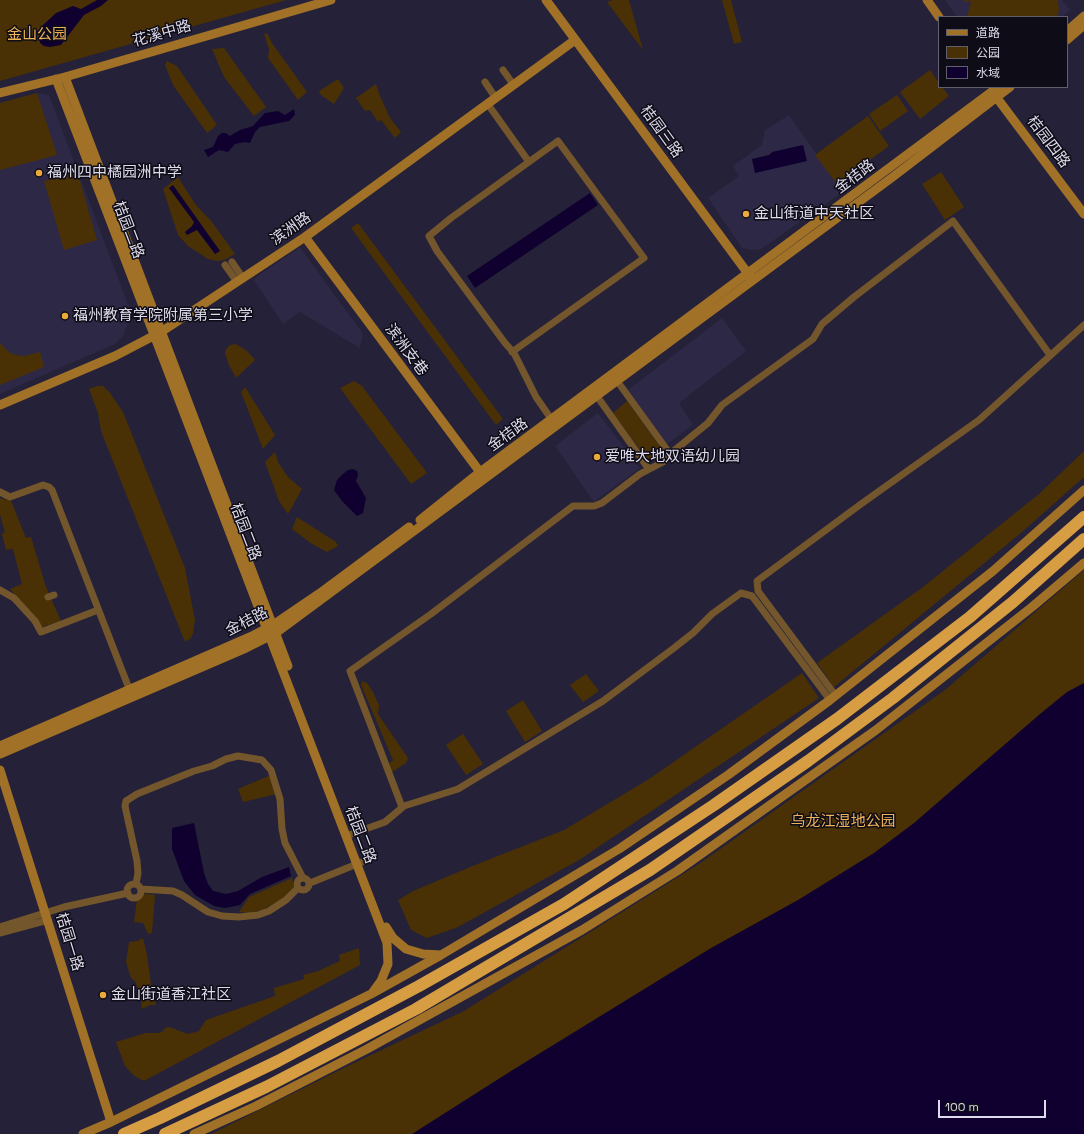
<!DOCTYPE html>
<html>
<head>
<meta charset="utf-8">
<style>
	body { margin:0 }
	#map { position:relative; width:1084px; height:1134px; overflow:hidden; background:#252138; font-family:"Space Grotesk","Noto Sans SC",sans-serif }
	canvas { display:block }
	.legend { position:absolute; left:938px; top:16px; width:130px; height:72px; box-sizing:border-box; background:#0e0c16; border:1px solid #615f6c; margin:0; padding:5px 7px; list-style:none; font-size:12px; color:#dedcec }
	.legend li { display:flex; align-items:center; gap:8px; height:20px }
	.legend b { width:20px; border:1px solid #615f6c }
	.scale { position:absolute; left:938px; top:1100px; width:108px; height:18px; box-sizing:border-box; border:2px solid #dedcec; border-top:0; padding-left:5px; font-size:12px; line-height:14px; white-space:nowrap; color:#dedcec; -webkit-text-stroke:3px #0e0c16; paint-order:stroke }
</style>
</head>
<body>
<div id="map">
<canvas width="1084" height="1134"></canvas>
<ul class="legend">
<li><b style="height:5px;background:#a07126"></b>道路</li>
<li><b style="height:11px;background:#4a3105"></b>公园</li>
<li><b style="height:11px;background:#0f0030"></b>水域</li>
</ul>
<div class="scale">100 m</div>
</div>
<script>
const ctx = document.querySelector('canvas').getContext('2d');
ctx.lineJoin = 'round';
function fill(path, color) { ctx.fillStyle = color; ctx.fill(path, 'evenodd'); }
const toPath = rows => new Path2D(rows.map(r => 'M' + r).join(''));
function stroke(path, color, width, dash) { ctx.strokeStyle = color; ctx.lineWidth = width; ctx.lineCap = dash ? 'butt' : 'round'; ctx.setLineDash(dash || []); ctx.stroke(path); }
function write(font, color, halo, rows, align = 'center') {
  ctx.font = font + ' "Space Grotesk","Noto Sans SC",sans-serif'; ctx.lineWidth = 3; ctx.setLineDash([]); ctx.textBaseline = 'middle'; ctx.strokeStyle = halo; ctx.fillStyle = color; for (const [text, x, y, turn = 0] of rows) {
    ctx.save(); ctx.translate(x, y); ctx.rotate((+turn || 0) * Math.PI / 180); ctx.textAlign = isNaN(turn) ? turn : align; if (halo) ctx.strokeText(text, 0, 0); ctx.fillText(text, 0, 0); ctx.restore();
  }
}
const built = toPath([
	[945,0,1062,0,1070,10,1062,17,957,17],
	[37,93,49,95,129,307,130,319,123,336,115,344,0,394,0,103],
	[789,115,843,192,761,249,753,250,742,248,708,198,739,176,733,166,762,145,765,130],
	[300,247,363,334,360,348,300,312,283,324,254,280,259,275],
	[722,318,746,351,679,403,693,425,667,444,628,390],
	[598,413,640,468,594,502,555,446]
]);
const green = toPath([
	[0,0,286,0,0,81],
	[613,0,629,0,643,50,607,2],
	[722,0,731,0,742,42,734,44],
	[964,0,1058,0,1059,11,1057,17,967,17,971,1,965,2],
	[267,33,272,43,307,92,298,100,268,58,269,49,264,34],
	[224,48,266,107,254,116,224,77,212,49],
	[167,61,177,66,217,125,207,133,173,85,165,65],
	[930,70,939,83,939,87,942,87,949,96,920,119,900,92],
	[338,79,344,88,334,104,321,95,319,91],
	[376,84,380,96,390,118,401,132,395,138,381,120,378,122,370,110,365,111,356,98],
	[37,93,57,155,0,170,0,103],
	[897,95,908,111,880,131,869,114],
	[868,116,889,146,837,184,815,155],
	[77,171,97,240,64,250,44,181],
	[941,172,964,207,945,220,922,184],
	[178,177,195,204,212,222,235,254,224,260,217,261,208,259,188,246,178,235,163,189],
	[358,223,503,419,496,425,351,228],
	[0,343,10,353,16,355,24,356,40,352,44,367,0,385],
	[236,344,247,351,255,360,236,378,228,363,225,353,226,349,230,345],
	[354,381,362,386,427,473,411,484,340,388],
	[97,386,103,386,110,393,123,412,185,568,195,620,193,633,191,638,185,642,101,431,98,413,89,389],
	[245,387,275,435,263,449,241,392],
	[627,401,659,445,661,452,659,458,653,461,646,458,613,413],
	[1084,451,1084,477,1022,532,834,687,817,663,923,587,1039,494],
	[275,452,278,462,288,477,302,489,288,514,279,501,265,462],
	[0,498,11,501,26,538,31,537,46,587,61,621,42,627,36,618,10,589,22,584,13,549,6,550,2,534,5,532,0,515],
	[297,517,336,542,338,546,327,552,312,544,292,529],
	[1084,570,1084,690,873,859,433,1134,211,1134,350,1065,464,1011,699,864,945,690],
	[802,673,819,698,579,860,458,927,427,938,411,930,398,900,413,891,475,865,564,830,649,779],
	[586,674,599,691,583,702,570,685],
	[362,681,367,683,373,692,379,705,378,714,408,758,406,763,392,772,389,764,393,760,361,685],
	[523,700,542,731,525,742,506,711],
	[463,734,483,764,466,775,446,745],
	[271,775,277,794,243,802,238,789],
	[292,878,294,887,288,896,262,910,250,913,239,912,249,897],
	[142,893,155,895,152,933,148,934,143,923,134,922,137,899,141,897],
	[143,938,147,955,152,992,156,1005,150,1005,142,1009,140,993,135,981,131,978,126,962,129,942,137,941],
	[359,948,360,965,144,1081,134,1076,125,1066,116,1042,146,1033,157,1033,162,1032,165,1028,169,1027,188,1034,199,1031,206,1020,275,996,274,988,304,979,303,975,318,971,340,961,339,955]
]);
const water = toPath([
	[97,0,108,0,101,6,84,15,61,45,50,47,44,46,40,43,39,32,43,25,56,13,73,6,81,9],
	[294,109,295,115,289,121,260,127,255,132,250,143,245,142,235,144,228,152,219,150,208,157,204,150,213,147,218,136,222,133,226,133,230,136,240,130,253,126,265,113,278,111,285,115],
	[803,145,807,161,755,173,752,159,769,155,772,152],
	[173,185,220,251,215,254,197,230,187,235,185,232,192,226,194,222,169,188],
	[590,193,598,205,475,288,467,276],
	[353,469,357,471,358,475,356,481,366,498,363,513,357,516,342,501,334,490,337,480,343,474,348,470],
	[1084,683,1084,1134,412,1134,511,1071,711,948,798,900,874,853,914,823,1040,714,1067,692],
	[194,823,204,873,208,884,213,891,226,894,238,891,262,877,289,867,291,876,250,894,240,905,225,908,214,906,195,895,184,881,172,849,172,828]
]);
const street = toPath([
	[503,70,513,84],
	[485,82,495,97],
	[487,103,529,162],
	[232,262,243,278],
	[225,265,237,282],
	[512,352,644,258,558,141,451,218,429,236,437,251,505,343,514,353,536,397,554,423],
	[615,378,670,454],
	[594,392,648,468],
	[0,492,10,497,43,485,49,487,52,490,130,691],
	[0,590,14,598,35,621,41,632,98,610],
	[48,597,54,595],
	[836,696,758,591,757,581,861,504,979,420,1084,325],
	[402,807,350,671,431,614,573,506,594,506,602,503,640,474,663,462,670,454,708,423,722,405,813,339,822,324,854,297,953,221,1050,355],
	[346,836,385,822,404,806,458,789,603,701,674,648,693,633,712,614,741,593,752,596,830,700],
	'297 884a6 6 0 1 1 12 0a6 6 0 1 1-12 0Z',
	[310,883,362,862],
	[136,884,138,873,137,861,125,806,126,801,137,794,194,771,212,766,226,759,238,756,262,760,271,770,280,799,282,829,285,843,303,878],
	'127 891a7 7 0 1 1 14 0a7 7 0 1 1-14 0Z',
	[141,889,173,891,182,895,208,912,222,916,239,917,258,915,269,911,286,900,298,888],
	[0,927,64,907,128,893],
	[0,933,48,920]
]);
const secondary = toPath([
	[546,0,752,279],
	[927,0,939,17],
	[1067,31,1084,16],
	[1067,40,1084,25],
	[65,77,288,666],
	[56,79,387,943,388,964,381,981,373,992],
	[0,93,65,77,331,0],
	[994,94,1084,214],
	[305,237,483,476],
	[0,405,115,356,161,332,305,237,575,40],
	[420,520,480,472,998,87],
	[0,746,254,635,273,625,320,593,409,527],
	[0,754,246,648,276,633,894,176,1010,87],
	[0,770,111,1122],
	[386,927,393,938,406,949,423,954,441,955],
	[83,1134,111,1122,371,994,441,955,619,849,728,775,830,700,993,571,1084,490],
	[194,1134,256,1106,367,1049,582,930,677,871,876,730,1032,607,1084,563]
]);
const highway = toPath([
	[124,1134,160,1118,278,1061,419,986,564,904,714,805,837,719,970,617,1084,517],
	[165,1134,266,1087,416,1009,650,870,808,761,893,698,1013,602,1084,539]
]);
const markers = [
	[39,173,4,"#eca93b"],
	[746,214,4,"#eca93b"],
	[65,316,4,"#eca93b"],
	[597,457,4,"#eca93b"],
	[103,995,4,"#eca93b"]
];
const streetNames = [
	["花溪中路",162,34,-16],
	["桔园三路",661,132,54],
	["桔园四路",1048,142,53],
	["金桔路",855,177,-37],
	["滨洲路",291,229,-35],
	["桔园二路",128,230,69],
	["滨洲支巷",406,350,53],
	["金桔路",508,435,-36],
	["桔园二路",245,532,69],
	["金桔路",247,622,-27],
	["桔园二路",360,835,69],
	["桔园一路",69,942,73]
];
const parkNames = [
	["金山公园",37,35],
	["乌龙江湿地公园",843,822]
];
const poiNames = [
	["福州四中橘园洲中学",47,173],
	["金山街道中天社区",754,214],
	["福州教育学院附属第三小学",73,316],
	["爱唯大地双语幼儿园",605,457],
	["金山街道香江社区",111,995]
];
fill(built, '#2d2845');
fill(green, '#4a3105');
fill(water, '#0f0030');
stroke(street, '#74562c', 7);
stroke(secondary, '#a07126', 9);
stroke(highway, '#d79d43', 12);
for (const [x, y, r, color] of markers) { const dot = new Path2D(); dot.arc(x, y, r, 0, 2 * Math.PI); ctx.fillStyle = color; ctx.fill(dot); stroke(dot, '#0e0c16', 1.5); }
write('15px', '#dedcec', '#0e0c16', streetNames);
write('15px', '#eeb259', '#0e0c16', parkNames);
write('15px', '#dedcec', '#0e0c16', poiNames, 'left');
</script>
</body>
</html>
